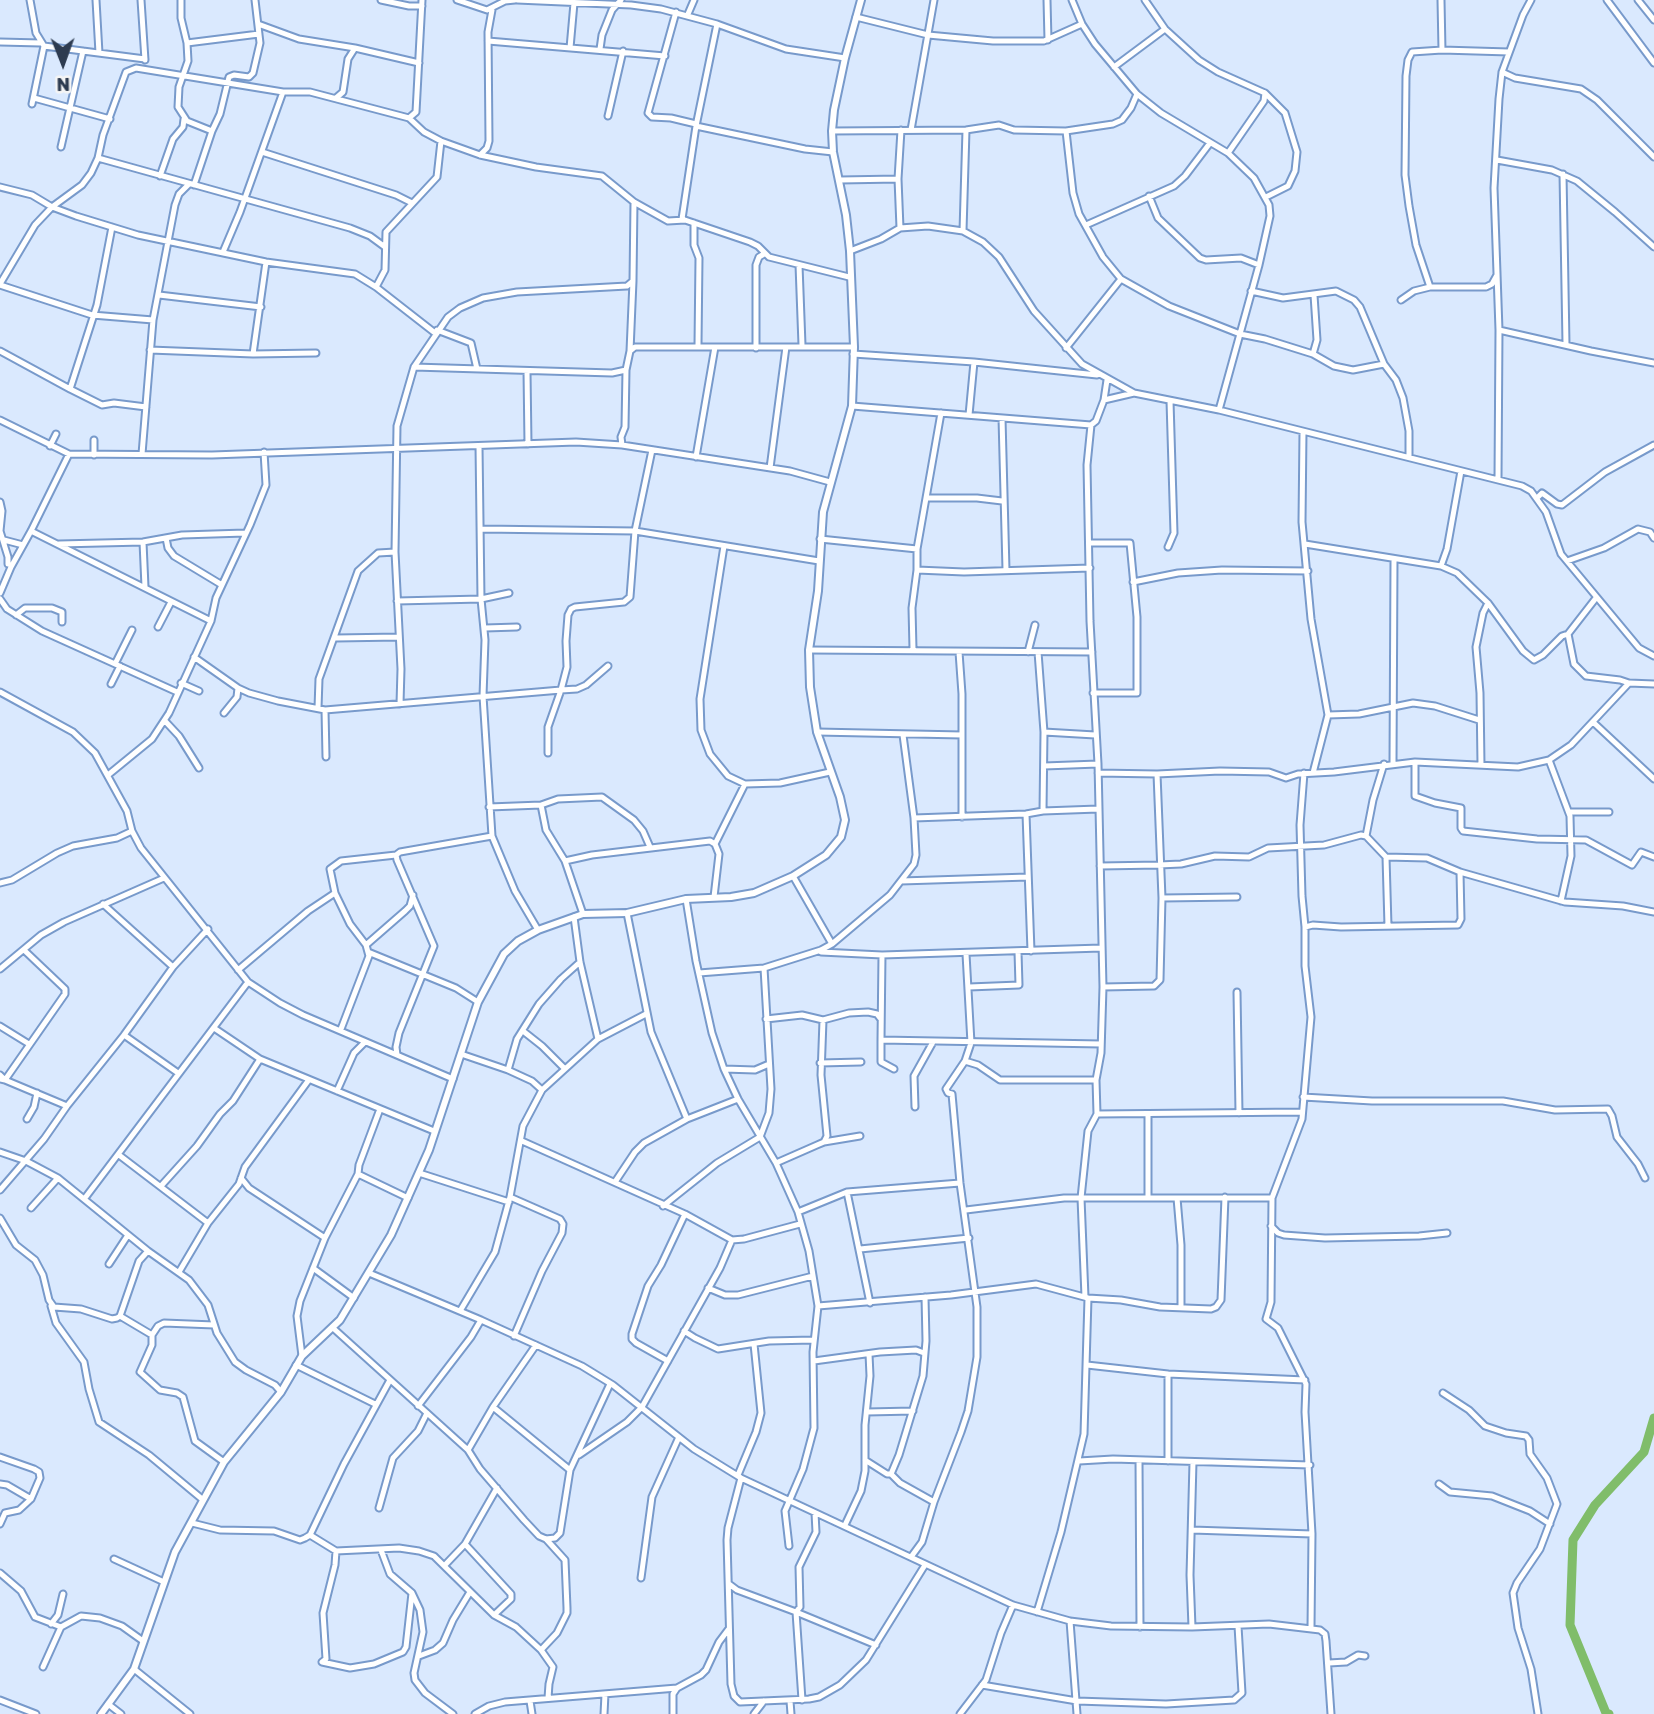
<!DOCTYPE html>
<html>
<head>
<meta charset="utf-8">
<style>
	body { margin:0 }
	#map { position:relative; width:1654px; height:1714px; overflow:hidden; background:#dae9fe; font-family:Rubik,sans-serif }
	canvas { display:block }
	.north { position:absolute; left:28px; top:28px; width:70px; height:70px; -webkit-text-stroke:5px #f5f5f5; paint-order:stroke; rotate:179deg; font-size:19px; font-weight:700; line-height:28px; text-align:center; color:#2d3b50 }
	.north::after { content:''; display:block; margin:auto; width:24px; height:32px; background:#2d3b50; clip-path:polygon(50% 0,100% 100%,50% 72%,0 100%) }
</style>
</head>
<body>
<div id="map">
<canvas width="1654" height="1714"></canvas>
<div class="north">N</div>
</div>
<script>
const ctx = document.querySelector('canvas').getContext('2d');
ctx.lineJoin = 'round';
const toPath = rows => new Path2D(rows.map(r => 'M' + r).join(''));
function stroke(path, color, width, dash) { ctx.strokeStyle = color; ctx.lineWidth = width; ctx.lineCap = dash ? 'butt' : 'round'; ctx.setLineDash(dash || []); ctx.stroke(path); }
const river = toPath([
	[1609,1714,1606,1713,1570,1625,1573,1540,1595,1505,1644,1452,1654,1418]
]);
const minor = toPath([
	[30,0,36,33,44,46,145,59],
	[96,0,99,53],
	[141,0,145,60],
	[181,0,181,18,187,43,188,61,179,87,178,107,187,121,212,131],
	[381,0,409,6,422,6],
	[457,0,487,10,505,1,515,0],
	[517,0,631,5,661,9,717,24,786,49,845,58],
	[1047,0,1048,40],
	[1072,0,1082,24,1095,44,1137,94,1161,113,1228,153,1254,178,1269,205,1270,216,1259,265,1219,410],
	[1145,0,1165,29,1199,60,1218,72,1265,93,1264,101,1228,153],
	[1441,0,1442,50,1509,52],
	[1607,0,1654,63],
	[1638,0,1654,20],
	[676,12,648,113,652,117,671,118,696,124],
	[688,14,694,0],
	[856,17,928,35,993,41,1044,41,1082,24],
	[258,24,299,39,355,48],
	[488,41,665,56],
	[0,42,41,43],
	[187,43,259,34],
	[570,48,574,3],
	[600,49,602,35,612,10,621,0],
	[1114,67,1165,29],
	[1502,72,1515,78,1581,89,1597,100,1654,157],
	[1265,93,1285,113,1297,152,1295,171,1288,186,1266,197],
	[34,98,110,119],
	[336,98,343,92,348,59,355,48,419,63],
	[32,104,44,46],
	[608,116,623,51],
	[409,118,424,132,441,141,480,155,536,167,602,176,634,202,668,221,685,220,750,242,758,246,769,257,849,277],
	[696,126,805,149,833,152],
	[911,130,934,0],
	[832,131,966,130,999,125,1014,130,1066,131,1073,193,1079,214,1103,257,1121,279,1169,306,1240,334,1265,339,1313,354,1334,366,1353,370,1384,364],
	[1066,131,1113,124,1122,120,1131,108,1137,94],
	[61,147,83,51],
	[262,152,396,195,412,203],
	[480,155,487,148,489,141,488,32,492,10],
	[98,158,350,228,370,236,385,247],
	[1497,160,1552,170,1577,181,1615,212,1654,247],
	[1563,174,1566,344],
	[160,176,173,139,183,127,184,119],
	[840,180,898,179],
	[194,185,212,131,220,114,229,77,234,75,249,77,253,73,260,43,255,0],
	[0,187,32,195,52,207,76,216,138,235,266,262,355,274,376,287,435,333],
	[1149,196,1158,218,1200,258,1206,260,1241,258,1259,265],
	[682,219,696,126,717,24],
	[694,223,694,245,699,258,698,345],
	[1086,225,1174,186,1185,176,1210,143],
	[112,227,97,305,70,389,102,405,114,403,146,407],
	[900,228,898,179,901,130],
	[963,231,966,130],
	[850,251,881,239,900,228,928,226,963,231,983,242,999,257,1034,311,1082,364,1134,393,1219,410,1522,486,1531,491,1546,512,1561,554,1639,648,1654,656],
	[223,252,240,212,283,92],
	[799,265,802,345],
	[0,284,35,225,52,207,82,185,91,173,98,158,103,135,126,72,136,68,283,92,310,92,409,118,416,112,422,0],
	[0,285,92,315,153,320],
	[376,287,385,270,386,232,437,177,441,141],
	[1430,287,1416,245,1409,206,1405,175,1406,76,1408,60,1412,52,1442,50],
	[1251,291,1283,298,1336,291,1354,300,1360,307,1384,364,1396,380,1403,398,1409,431,1409,457],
	[159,295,261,307],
	[1401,300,1414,291,1430,287,1486,287,1492,284,1497,275],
	[437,330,471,343,477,369],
	[1499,330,1591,351,1654,363],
	[756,348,756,265,759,257,764,254],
	[1066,348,1121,279],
	[150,350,253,354,316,353],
	[0,351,70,389],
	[630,351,633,281],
	[253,354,266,262],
	[853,354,974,362,1097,375],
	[1313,354,1317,340,1314,295],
	[414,367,612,373,626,370],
	[527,371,528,444],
	[1104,400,1134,393],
	[852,406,1091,425],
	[969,415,974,362],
	[1002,418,1006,570],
	[0,420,69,454,212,455,576,442,622,445,790,471,830,482],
	[1303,432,1302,522,1311,619,1328,715,1313,773],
	[622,445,621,437,625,427,626,370,630,351,635,347,854,347],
	[50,446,56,434],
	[479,446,481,599,485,640,483,696,492,836,515,891,538,930],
	[142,454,153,320,175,205,179,194,189,184],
	[94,455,94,440],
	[696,457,715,347],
	[770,468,786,347],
	[1498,479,1499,330,1494,188,1499,99,1502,72,1523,15,1531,0],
	[927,498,977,498,1002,501],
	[1537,498,1542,493,1557,504,1562,505,1605,472,1654,445],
	[0,502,2,511,0,531,8,557,8,564],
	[482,529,635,531,819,561],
	[31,531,211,621],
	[166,538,168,548,174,556,222,585],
	[820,539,917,549],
	[4,540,23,545],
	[143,542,145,587],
	[1089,543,1130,543,1137,617,1137,693,1093,693],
	[59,544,143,542,182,535,245,533],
	[1305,544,1441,566,1457,573,1488,603,1523,651,1534,660,1543,655,1562,636,1568,634],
	[724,546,700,699,701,730,710,754,728,776,745,784,780,783,830,772],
	[1168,547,1174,533,1170,401],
	[1567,561,1604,548,1638,529,1650,532,1654,538],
	[1441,566,1447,549,1461,471],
	[917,570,964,572,1090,568],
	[1133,582,1178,573,1222,570,1308,571],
	[0,593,11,567,31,531,69,454],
	[1596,598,1568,634,1574,664,1586,676,1620,680,1629,683],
	[0,599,7,609,42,631,177,692],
	[397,601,481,599,509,593],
	[16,615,25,608,52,608,62,612,62,622],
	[158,627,171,602],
	[485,628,517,627],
	[336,638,399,637],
	[913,649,912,608,917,570,917,549,941,413],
	[809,650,1092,652],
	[959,652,962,694,962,817],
	[1028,652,1035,625],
	[1038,652,1044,732,1043,811],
	[194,657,238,688,249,693,278,701,325,710,561,690,567,667,566,641,568,615,571,609,575,607,624,602,630,597,635,531,652,450],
	[115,664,132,630],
	[181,683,199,691],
	[111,684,120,666],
	[0,692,73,732,95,753,127,811,132,831,141,848,248,982,280,1003,303,1015,453,1079],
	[400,704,401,669,395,552,397,426,414,367,448,317,460,308,483,298,517,292,627,286,633,281,634,202],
	[318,708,319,679,358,571,378,553,395,552],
	[325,710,326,757],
	[224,713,237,697,238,688],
	[1328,715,1359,714,1413,703,1435,706,1479,720],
	[165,721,179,736,199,768],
	[1593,722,1654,779],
	[817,732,962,735],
	[1044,732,1095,735],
	[548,753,548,727,561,690,577,689,586,685,608,666],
	[1549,760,1570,816,1571,856,1561,901],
	[1415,762,1415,796,1435,803,1461,808,1461,828,1463,831,1537,839,1586,840,1632,865,1641,852,1654,857],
	[1393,764,1394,560],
	[1481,765,1480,693,1476,647,1483,613,1488,603],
	[1044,766,1098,764],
	[1098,773,1157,774,1220,771,1269,772,1286,778,1298,774,1334,772,1415,762,1518,767,1549,760,1571,745,1629,683,1654,684],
	[1304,773,1300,825,1302,896,1305,927,1305,966,1311,1017,1302,1119,1272,1198,1271,1302,1266,1319,1278,1328,1306,1384,1305,1412,1312,1534,1311,1628],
	[108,775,152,739,169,713,211,621,216,598,250,525,266,485,264,452],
	[541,805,558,799,602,797,634,820,643,831,650,847],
	[489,807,541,805,546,830,565,861,583,914],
	[1570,812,1609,812],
	[1026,814,1031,951],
	[914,818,1026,814,1043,811,1098,809],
	[1366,836,1373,800,1384,764],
	[715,844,745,784],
	[1386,857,1388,926],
	[565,861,592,855,710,841,715,844,719,854,714,897],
	[1100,866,1159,865,1181,864,1215,856,1249,857,1268,848,1324,845,1361,835,1366,836,1386,857,1427,858,1460,872,1565,902,1623,906,1654,912],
	[793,876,832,944],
	[901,881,1028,877],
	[0,883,12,880,57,853,73,846,117,838,132,831],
	[1162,898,1237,897],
	[686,899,696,961,712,1033,724,1069,738,1099,776,1163,798,1212,809,1251,818,1306,813,1352,814,1428,803,1469,785,1511,789,1546],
	[103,904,173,967],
	[627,913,651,1032,687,1119],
	[574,917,580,962,598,1039],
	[1305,927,1313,925,1341,927,1458,925,1461,919,1460,872],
	[366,945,405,911,410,906,413,895],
	[24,950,65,989,65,994,5,1080,67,1106],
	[368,952,456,988,478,1002],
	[821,952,882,955,1101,948],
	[882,955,881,1040,1101,1044],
	[0,969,41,935,64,922,164,878],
	[238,970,308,911,335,893],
	[699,973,764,968,821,950,832,944,890,895,914,864,916,855,914,818,903,735],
	[969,987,1019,985,1018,952],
	[1103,987,1154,986,1160,980,1162,898,1157,774],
	[1237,992,1239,1113],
	[766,1019,802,1015,823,1020,849,1013,868,1012,877,1014,880,1018],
	[0,1026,29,1044],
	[214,1028,260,1059,434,1131],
	[341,1029,369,956,366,945,350,924,335,893,330,869,341,861,396,855],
	[523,1031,542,1046,564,1068],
	[124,1035,178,1073],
	[881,1040,881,1062,894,1069],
	[461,1054,508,1070,532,1081,542,1090],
	[397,1055,396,1047,399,1033,434,946,397,860,396,855,400,852,492,836],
	[965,1061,978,1065,1000,1080,1096,1080],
	[820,1063,861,1062],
	[724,1069,755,1070,769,1064],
	[508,1070,517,1039,539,1004,561,979,580,962],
	[0,1075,5,1080,0,1079],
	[337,1091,354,1053,365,1042],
	[1303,1097,1372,1101,1503,1101,1555,1110,1608,1109,1612,1116,1617,1137,1638,1164,1645,1178],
	[915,1107,914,1076,933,1042],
	[1097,1114,1096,1080,1101,1053,1103,987,1098,764,1090,621,1087,465,1091,425,1096,421,1104,400,1107,380],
	[27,1119,34,1107,37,1093],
	[522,1141,685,1214,732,1240,744,1239,800,1224],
	[824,1142,860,1136],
	[0,1152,26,1161,58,1178,148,1251,189,1280,208,1305,217,1333,235,1362,246,1370,275,1385,281,1392],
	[119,1155,208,1223],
	[776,1163,817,1145,824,1142,827,1136,821,1075,823,1020],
	[419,1173,509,1202],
	[358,1174,408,1198],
	[241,1178,249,1188,325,1238],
	[615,1182,635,1152,644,1143,687,1119,738,1099],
	[161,1186,197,1146,220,1114,233,1101,260,1059],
	[0,1190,44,1139,67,1106,124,1035,173,967,208,929],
	[847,1192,870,1303],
	[510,1197,560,1219,563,1224,562,1233,542,1271,514,1336],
	[1148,1197,1148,1114],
	[85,1198,248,982],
	[1177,1198,1181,1245,1181,1307],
	[663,1206,717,1163,760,1137,769,1113,771,1089,764,968],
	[31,1208,58,1178],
	[966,1210,1064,1198,1272,1198],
	[798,1212,847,1192,960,1183],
	[0,1218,16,1245,35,1260,43,1275,49,1300,54,1307,81,1309,112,1319,117,1318,120,1316,139,1261,148,1251],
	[1271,1226,1278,1233,1284,1235,1325,1238,1419,1236,1447,1233],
	[860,1249,969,1238],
	[109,1264,128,1235],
	[313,1268,354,1298],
	[179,1272,208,1223,239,1184,245,1167,308,1081],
	[369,1273,481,1320,582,1366,613,1385,694,1449,741,1478,1013,1605,1070,1621,1111,1626,1192,1627,1269,1624,1320,1630,1325,1634,1326,1641,1331,1714],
	[708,1288,725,1295,738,1295,813,1276],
	[1085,1297,1081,1198,1088,1131,1097,1114,1301,1112],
	[51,1306,56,1323,84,1362,89,1389,99,1422,149,1455,202,1499],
	[818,1306,951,1295,1036,1284,1088,1298,1121,1300,1160,1307,1211,1309,1216,1307,1221,1300,1225,1197],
	[460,1311,495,1252,510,1197,523,1126,542,1090,598,1039,646,1014],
	[120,1316,152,1335,152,1345,140,1372,160,1390,177,1393,183,1397,195,1441,224,1462],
	[333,1328,468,1450,480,1469,524,1520,539,1536,546,1539,555,1538,560,1533,570,1470,610,1384],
	[684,1331,695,1338,718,1349,769,1341,813,1340],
	[152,1335,158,1326,164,1323,214,1325],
	[302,1356,297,1316,300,1301,325,1238,358,1174,359,1165,380,1109],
	[668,1361,636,1343,632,1339,632,1334,648,1286,661,1265,685,1214],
	[814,1361,880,1352,916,1350,924,1353],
	[296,1365,375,1404],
	[1087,1365,1168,1374,1168,1461],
	[1168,1374,1305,1380],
	[1443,1393,1469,1410,1485,1426,1506,1433,1526,1436,1529,1440,1530,1454,1547,1478,1557,1504,1540,1549,1517,1583,1513,1593,1518,1628,1531,1669,1538,1714],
	[418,1406,471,1337,481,1320],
	[493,1407,536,1345],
	[867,1412,913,1411],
	[468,1450,493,1407,570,1470],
	[579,1455,627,1422,642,1407,720,1268,732,1240],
	[0,1457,34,1469,39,1472,40,1478,31,1499,19,1510,5,1513,0,1524],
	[865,1460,887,1474,891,1474,899,1455,923,1376,926,1341,925,1297],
	[1139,1460,1140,1627],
	[1079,1461,1113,1459,1310,1465],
	[891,1474,900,1483,934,1502],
	[738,1475,756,1432,761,1413,754,1344],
	[741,1478,728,1528,727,1540,731,1684,734,1696,740,1702,809,1699,819,1697,840,1685,866,1660,925,1565],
	[0,1484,7,1485,31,1499],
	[1439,1484,1450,1492,1492,1496,1530,1511,1550,1524],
	[379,1508,393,1458,418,1431,427,1413],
	[815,1513,816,1532,799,1567,800,1607,796,1612,876,1645],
	[192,1523,220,1530,274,1531,300,1540,305,1538,310,1535,344,1464,390,1380],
	[845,1525,861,1491,865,1471,865,1425,870,1376,869,1354],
	[1192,1530,1312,1534],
	[310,1535,336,1551,399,1548,419,1551,434,1556,494,1615,516,1627,541,1650,553,1667,549,1684,548,1698],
	[465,1544,511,1594,511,1599,494,1615],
	[381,1550,390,1574,412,1593,420,1610,423,1632,414,1673,415,1680,425,1693,453,1714],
	[336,1551,335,1565,323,1613,326,1659,322,1662,350,1668,374,1664,403,1652,406,1647,412,1593],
	[911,1557,922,1542,934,1502,961,1432,968,1411,977,1357,977,1307,960,1183,952,1094,948,1093,946,1089,965,1061,971,1043,966,954],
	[114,1559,164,1582],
	[445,1565,465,1544,497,1488],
	[0,1573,21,1591,35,1617,61,1627],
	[641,1578,652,1497,679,1437],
	[729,1584,737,1590,796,1612,802,1700],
	[1037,1612,1061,1532,1084,1434,1088,1298],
	[1070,1621,1077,1714],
	[51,1624,58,1615,63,1594],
	[1192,1627,1190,1575,1193,1462],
	[541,1650,557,1633,567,1613,567,1608,565,1560,546,1539],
	[419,1656,435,1650,443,1643,453,1620,470,1592],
	[1329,1663,1346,1662,1358,1655,1365,1656],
	[43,1667,61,1627,81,1616,100,1618,122,1626,143,1641],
	[134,1669,190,1714],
	[982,1685,1077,1701,1166,1704,1234,1700,1242,1693,1238,1626],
	[0,1700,36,1714],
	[530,1701,532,1714],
	[790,1701,791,1714],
	[108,1704,121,1714],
	[475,1714,489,1706,505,1702,677,1688,701,1675,706,1670,719,1642,728,1630],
	[604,1714,605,1694],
	[673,1714,673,1694,677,1688],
	[754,1714,764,1701],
	[960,1714,986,1680,1001,1633,1013,1605]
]);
const tertiary = toPath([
	[101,1714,134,1669,175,1552,224,1462,281,1392,302,1356,340,1320,391,1235,429,1150,478,1002,504,954,518,941,538,930,583,914,627,913,686,899,731,897,754,893,793,876,826,855,841,837,845,820,840,797,817,732,810,687,809,650,818,591,823,512,852,406,854,347,850,251,846,215,833,152,832,131,834,110,845,58,861,0]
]);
stroke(river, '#80bd6a', 9);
stroke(minor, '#789acb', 9);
stroke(tertiary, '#789acb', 10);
stroke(minor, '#fff', 5);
stroke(tertiary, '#fff', 6);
</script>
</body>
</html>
